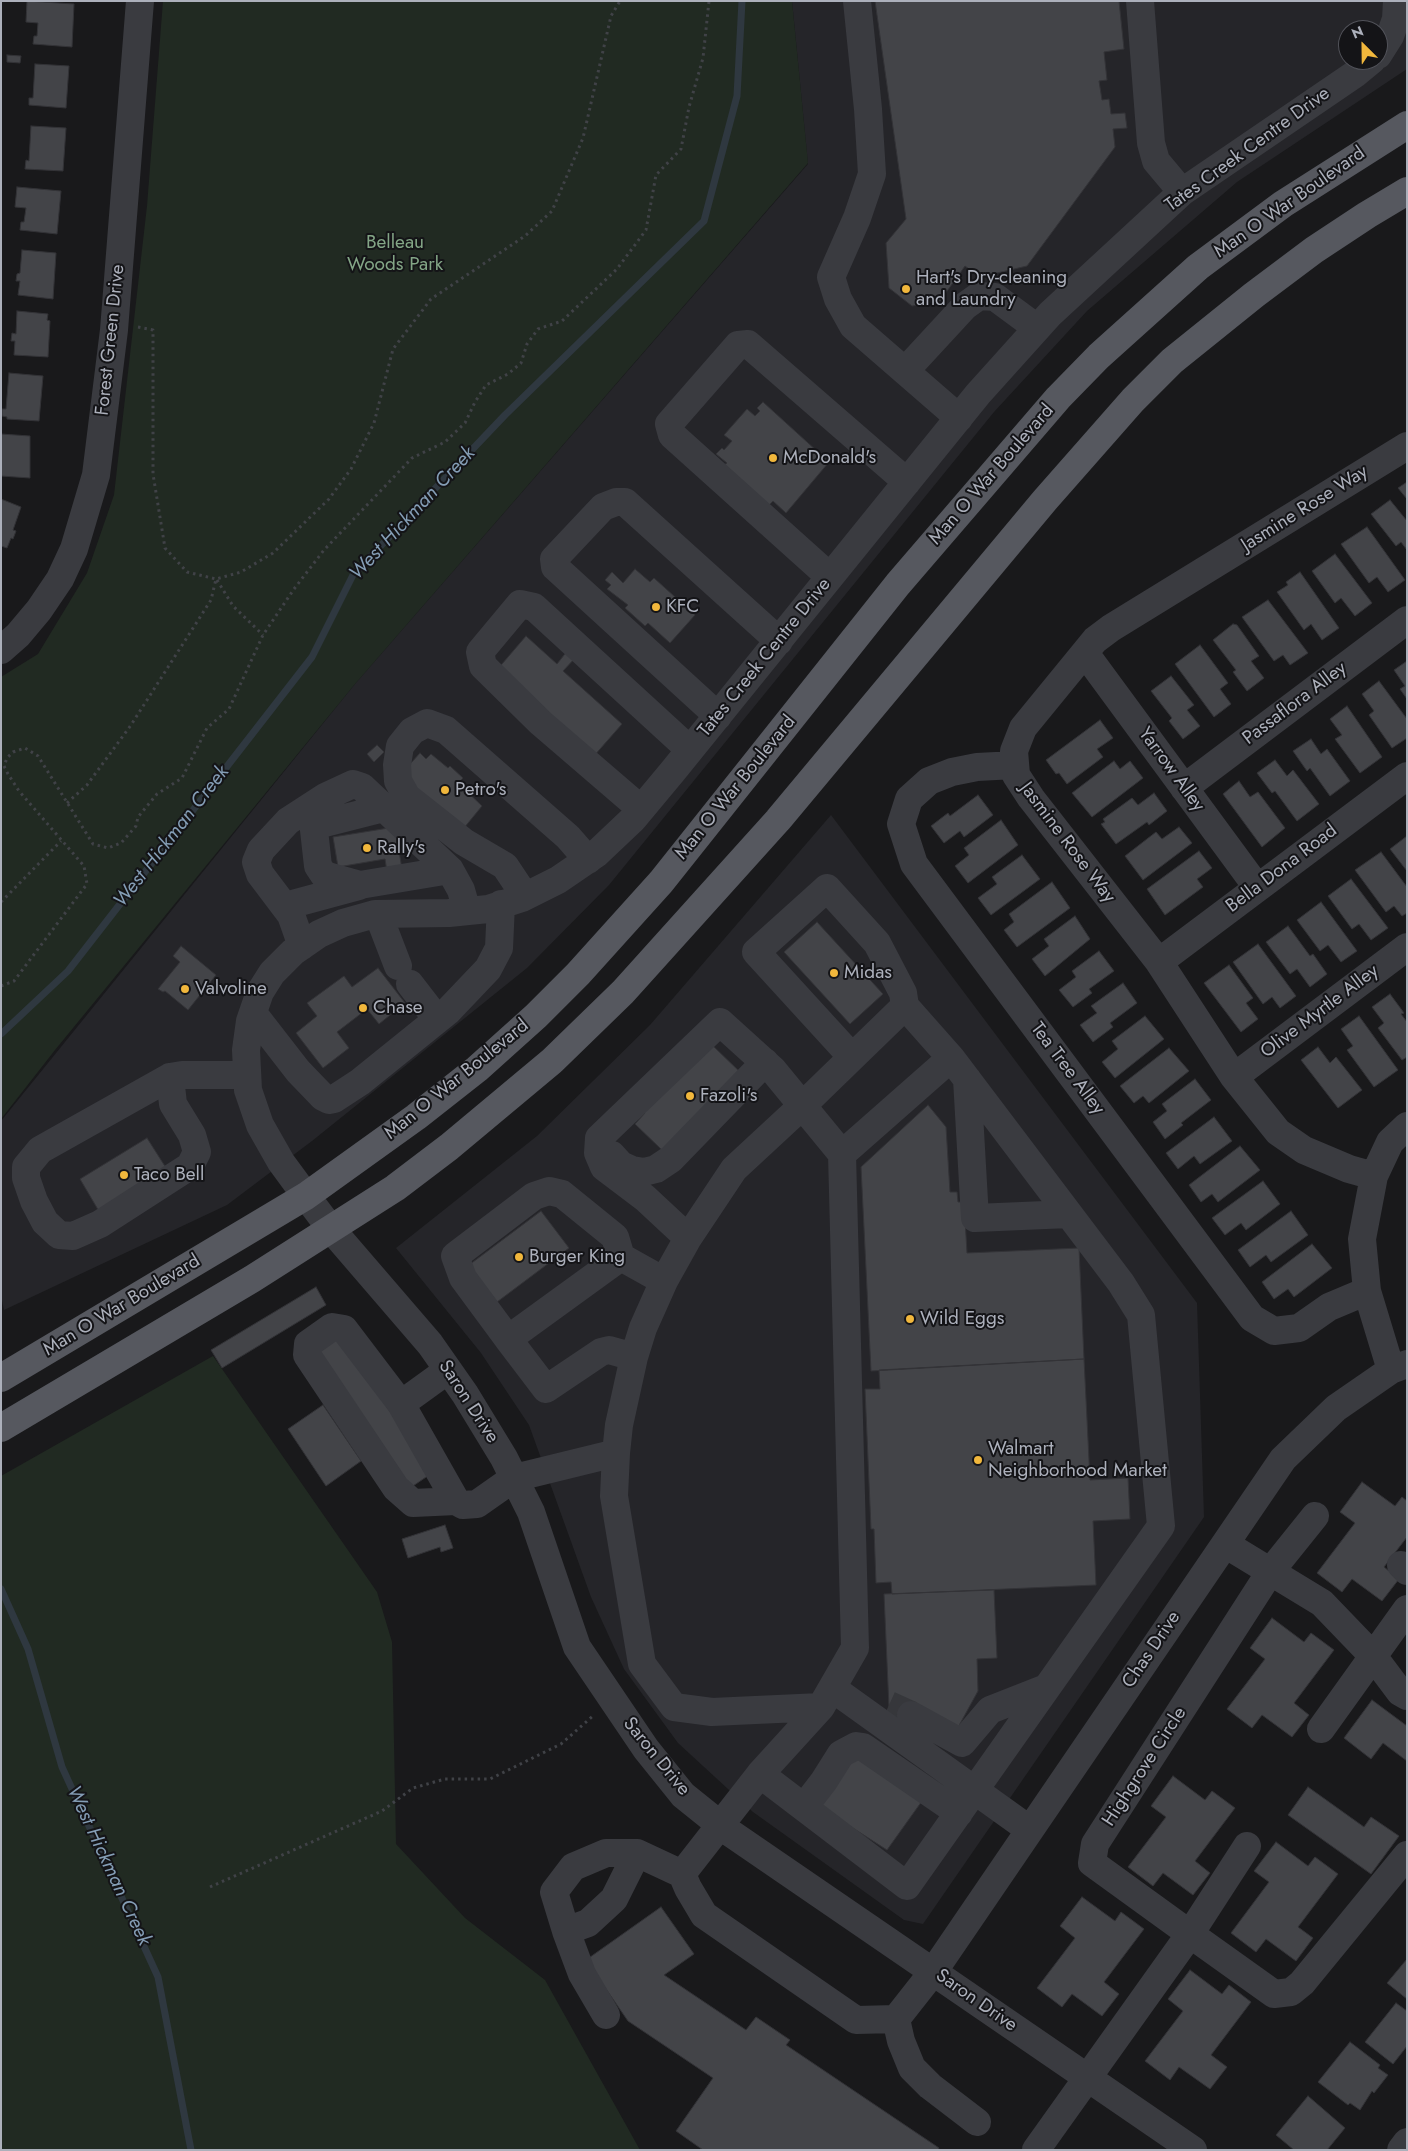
<!DOCTYPE html>
<html>
<head>
<meta charset="utf-8">
<style>
	body { margin:0 }
	#map { position:relative; width:1408px; height:2151px; overflow:hidden; background:#19191b; font-family:Jost,sans-serif }
	canvas { display:block }
	.frame { position:absolute; inset:0; border:2px solid #acb0bb; pointer-events:none }
	.north { position:absolute; left:1338px; top:20px; width:50px; height:50px; box-sizing:border-box; background:#141417; border:1px solid #515259; border-radius:50%; rotate:337deg; font-size:14px; font-weight:700; line-height:20px; text-align:center; color:#acb0bb }
	.north::after { content:''; display:block; margin:auto; width:18px; height:22px; background:#f1b73c; clip-path:polygon(50% 0,100% 100%,50% 72%,0 100%) }
</style>
</head>
<body>
<div id="map">
<canvas width="1408" height="2151"></canvas>
<div class="frame"></div>
<div class="north">N</div>
</div>
<script>
const ctx = document.querySelector('canvas').getContext('2d');
ctx.lineJoin = 'round';
function fill(path, color) { ctx.fillStyle = color; ctx.fill(path, 'evenodd'); }
const toPath = rows => new Path2D(rows.map(r => 'M' + r).join(''));
function stroke(path, color, width, dash) { ctx.strokeStyle = color; ctx.lineWidth = width; ctx.lineCap = dash ? 'butt' : 'round'; ctx.setLineDash(dash || []); ctx.stroke(path); }
function write(font, color, halo, rows, align = 'center') {
  ctx.font = font + ' Jost,sans-serif'; ctx.lineWidth = 4; ctx.setLineDash([]); ctx.textBaseline = 'middle'; ctx.strokeStyle = halo; ctx.fillStyle = color; for (const [text, x, y, turn = 0] of rows) {
    ctx.save(); ctx.translate(x, y); ctx.rotate((+turn || 0) * Math.PI / 180); ctx.textAlign = isNaN(turn) ? turn : align; if (halo) ctx.strokeText(text, 0, 0); ctx.fillText(text, 0, 0); ctx.restore();
  }
}
const built = toPath([
	[792,1,1407,1,1407,69,1237,182,1087,311,994,412,609,885,527,968,312,1141,227,1205,4,1310,1,1296,1,1121,355,684,808,164],
	[1348,30,1378,30,1378,60,1348,60],
	[831,815,1197,1303,1204,1517,923,1924,904,1920,753,1812,678,1743,624,1669,591,1597,529,1425,481,1353,396,1248,537,1136,650,1025]
]);
const green = toPath([
	[163,1,792,1,808,163,355,684,55,1050,1,1119,1,677,38,654,87,573,114,495,147,206],
	[213,1356,377,1592,392,1642,396,1844,465,1918,545,1980,640,2150,1,2150,1,1476]
]);
const stream = toPath([
	[1,1034,68,971,312,657,353,575,505,415,704,221,737,96,742,1],
	[1,1589,28,1649,62,1767,158,1977,191,2150]
]);
const building = toPath([
	[27,1,74,4,72,47,33,44,34,36,37,36,38,23,26,22,27,1],
	[875,1,1119,1,1124,49,1104,52,1107,80,1099,81,1102,100,1109,99,1111,114,1125,113,1127,128,1113,129,1115,147,1027,266,980,277,965,266,940,301,912,306,889,288,886,243,906,219,875,1],
	[7,55,21,56,20,63,7,62,7,55],
	[35,64,69,66,66,108,29,105,29,98,33,98,35,64],
	[31,126,66,128,63,171,25,169,26,160,29,161,31,126],
	[17,187,61,191,57,234,20,230,21,222,24,222,26,208,15,207,17,187],
	[22,250,56,253,53,299,18,295,20,281,16,281,17,274,20,273,22,250],
	[17,311,48,314,47,320,50,321,48,357,14,355,15,341,11,341,12,333,16,334,17,311],
	[9,373,43,376,39,421,7,419,7,417,2,416,2,409,6,409,9,373],
	[763,402,829,462,786,513,773,501,769,505,724,465,727,463,716,454,722,448,724,450,732,441,724,435,747,409,755,416,760,411,757,408,763,402],
	[1,434,30,436,30,478,1,476,1,434],
	[1407,482,1407,499,1398,488,1407,482],
	[1,499,21,507,13,530,16,531,13,539,11,538,7,548,1,546,1,499],
	[1390,500,1407,521,1407,550,1401,542,1396,546,1371,514,1390,500],
	[1367,527,1405,580,1388,592,1377,577,1369,583,1341,544,1367,527],
	[1335,554,1372,603,1355,616,1341,598,1335,603,1312,571,1335,554],
	[635,569,650,582,654,578,695,615,670,643,648,623,645,626,625,608,628,605,607,589,611,585,605,580,612,572,623,583,635,569],
	[1300,572,1339,628,1322,640,1311,624,1304,630,1277,592,1288,585,1286,582,1300,572],
	[1268,600,1308,653,1290,665,1283,655,1274,661,1242,617,1268,600],
	[1233,624,1237,625,1259,656,1251,661,1264,678,1247,691,1233,672,1236,670,1213,640,1233,624],
	[526,636,557,664,568,650,576,657,563,671,622,724,593,757,496,671,526,636],
	[1200,645,1228,683,1220,689,1231,704,1214,717,1175,664,1200,645],
	[1407,661,1407,699,1400,689,1405,686,1394,670,1407,661],
	[1171,676,1194,705,1187,710,1200,726,1183,739,1169,721,1172,718,1151,691,1171,676],
	[1379,681,1407,719,1407,738,1392,748,1369,715,1374,711,1362,694,1379,681],
	[1347,706,1382,757,1360,773,1335,739,1342,735,1330,719,1347,706],
	[1100,720,1113,738,1097,749,1103,757,1067,784,1059,773,1056,774,1046,760,1100,720],
	[1311,739,1321,754,1327,749,1350,781,1330,796,1310,768,1307,771,1293,751,1311,739],
	[377,745,384,752,374,762,367,754,377,745],
	[420,753,426,759,431,754,448,768,450,766,463,778,458,783,482,806,459,834,402,773,420,753],
	[1275,760,1287,776,1293,770,1319,804,1297,821,1275,791,1272,793,1257,773,1275,760],
	[1114,761,1120,769,1130,761,1143,778,1092,817,1072,793,1114,761],
	[1239,781,1250,797,1258,792,1285,828,1262,847,1223,794,1239,781],
	[1154,793,1167,811,1149,825,1147,822,1116,844,1101,824,1105,822,1103,819,1132,798,1138,805,1154,793],
	[978,795,993,815,964,837,960,831,944,843,931,826,948,813,950,816,978,795],
	[1001,820,1018,845,968,883,955,866,969,855,964,848,1001,820],
	[395,827,403,875,388,878,385,859,338,867,333,837,395,827],
	[1179,827,1192,843,1143,880,1125,856,1156,832,1162,839,1179,827],
	[1407,836,1407,871,1390,849,1407,836],
	[1199,851,1212,868,1197,879,1203,887,1165,915,1147,889,1199,851],
	[1381,852,1407,887,1407,913,1402,916,1394,906,1386,912,1355,870,1381,852],
	[1022,855,1040,879,991,915,978,898,997,884,992,877,1022,855],
	[1351,879,1388,928,1371,940,1359,924,1352,929,1328,896,1351,879],
	[1052,882,1070,908,1017,947,1004,930,1014,922,1009,914,1052,882],
	[1321,902,1357,951,1341,962,1328,945,1320,951,1297,920,1321,902],
	[1075,916,1090,939,1045,976,1032,959,1049,946,1044,939,1075,916],
	[817,922,883,994,850,1024,784,952,817,922],
	[1288,926,1310,956,1313,954,1327,974,1310,987,1297,969,1290,974,1266,942,1288,926],
	[1258,944,1296,996,1280,1008,1272,997,1263,1004,1233,962,1258,944],
	[181,946,216,975,188,1010,165,991,163,992,158,989,180,962,173,956,181,946],
	[1099,951,1114,971,1089,989,1092,993,1073,1007,1059,990,1076,977,1072,971,1099,951],
	[1229,965,1253,998,1246,1003,1258,1019,1241,1032,1204,983,1229,965],
	[378,968,405,1003,379,1024,367,1009,337,1032,349,1048,323,1068,296,1033,317,1016,307,1003,344,976,352,987,378,968],
	[1123,983,1137,1003,1110,1023,1113,1027,1093,1042,1080,1025,1097,1013,1091,1006,1123,983],
	[1390,994,1404,1013,1401,1014,1407,1022,1407,1057,1402,1060,1378,1028,1384,1023,1372,1007,1390,994],
	[1145,1016,1164,1039,1115,1078,1102,1062,1118,1049,1112,1041,1145,1016],
	[1359,1016,1398,1070,1374,1087,1347,1050,1353,1046,1341,1029,1359,1016],
	[710,1043,741,1073,662,1150,635,1124,645,1113,644,1112,710,1043],
	[1318,1047,1330,1063,1336,1057,1362,1090,1338,1108,1301,1060,1318,1047],
	[1169,1048,1189,1071,1149,1103,1143,1096,1134,1103,1120,1086,1169,1048],
	[1195,1079,1211,1100,1181,1123,1183,1125,1165,1139,1153,1122,1167,1111,1162,1104,1195,1079],
	[928,1105,946,1127,950,1192,957,1192,958,1202,964,1202,967,1253,1079,1248,1084,1359,871,1371,861,1167,928,1105],
	[1214,1117,1232,1141,1200,1164,1194,1156,1178,1169,1166,1153,1214,1117],
	[147,1138,168,1171,100,1213,80,1179,147,1138],
	[1240,1146,1260,1170,1218,1202,1212,1194,1201,1202,1189,1185,1240,1146],
	[1263,1181,1280,1204,1246,1230,1241,1223,1225,1235,1212,1218,1263,1181],
	[541,1211,569,1248,497,1302,469,1265,541,1211],
	[1291,1211,1308,1235,1271,1262,1266,1255,1250,1267,1238,1250,1291,1211],
	[1312,1244,1332,1268,1294,1297,1288,1289,1274,1299,1262,1282,1312,1244],
	[316,1287,326,1305,222,1368,211,1350,316,1287],
	[335,1331,432,1473,410,1488,313,1346,335,1331],
	[1084,1359,1090,1480,1128,1478,1130,1519,1093,1521,1096,1585,892,1594,891,1582,876,1583,874,1529,871,1529,865,1389,880,1389,879,1370,1084,1359],
	[323,1405,361,1461,326,1486,288,1429,323,1405],
	[1362,1482,1395,1506,1402,1497,1407,1501,1407,1537,1384,1567,1399,1579,1382,1601,1352,1579,1342,1592,1317,1573,1355,1523,1340,1512,1362,1482],
	[445,1525,453,1548,441,1552,440,1547,408,1558,402,1539,445,1525],
	[994,1590,997,1658,977,1659,978,1691,956,1731,909,1718,889,1708,884,1594,994,1590],
	[1272,1618,1304,1642,1311,1633,1334,1650,1294,1703,1309,1715,1292,1737,1262,1715,1252,1728,1227,1709,1265,1659,1250,1648,1272,1618],
	[1372,1700,1407,1726,1407,1761,1383,1743,1371,1759,1344,1738,1372,1700],
	[853,1754,922,1801,887,1850,817,1805,853,1754],
	[1173,1776,1205,1800,1212,1791,1235,1808,1195,1861,1210,1873,1193,1895,1163,1873,1153,1886,1128,1867,1166,1817,1151,1806,1173,1776],
	[1308,1787,1364,1827,1371,1817,1399,1836,1371,1874,1288,1815,1308,1787],
	[1276,1842,1308,1866,1315,1857,1338,1874,1298,1927,1313,1938,1296,1961,1266,1939,1256,1952,1231,1933,1269,1882,1254,1871,1276,1842],
	[1082,1897,1115,1921,1121,1912,1144,1929,1104,1982,1119,1994,1102,2016,1072,1994,1062,2007,1037,1988,1075,1938,1060,1926,1082,1897],
	[661,1907,694,1954,664,1975,746,2030,756,2017,790,2040,786,2045,939,2148,938,2150,703,2150,676,2131,713,2078,628,2021,586,1960,661,1907],
	[1407,1959,1407,1999,1387,1983,1407,1959],
	[1190,1970,1222,1994,1229,1985,1251,2002,1211,2055,1227,2067,1210,2089,1179,2067,1170,2080,1145,2061,1183,2011,1168,1999,1190,1970],
	[1396,2003,1407,2011,1407,2046,1393,2064,1365,2042,1396,2003],
	[1350,2042,1380,2065,1378,2068,1388,2075,1374,2093,1372,2091,1360,2110,1350,2103,1348,2105,1318,2082,1350,2042],
	[1308,2096,1345,2128,1327,2150,1294,2150,1276,2135,1308,2096]
]);
const minorTunnel = toPath([
	[889,1705,911,1715]
]);
const path = toPath([
	[138,327,153,330,153,474,165,548,187,572,216,579,241,572,273,553,329,499,351,469,374,423,393,349,431,299,525,236,552,211,583,138,611,16,620,1],
	[217,580,233,606,263,635],
	[67,803,87,785,131,725,211,600,216,579],
	[1,902,61,841],
	[1,986,14,981,87,884,84,866,19,791,8,774,4,766,7,758,13,752,25,748,38,756,93,844,108,848,121,843,136,826,138,817,157,794,182,778,207,728,229,709,263,635,294,589,324,550,412,458,445,442,465,423,475,402,486,385,508,374,521,363,527,344,538,329,562,321,617,269,646,230,656,175,681,149,689,107,703,58,709,1],
	[210,1887,382,1811,413,1788,445,1779,490,1779,561,1744,594,1715]
]);
const minor = toPath([
	[857,1,868,109,872,174,857,218,831,277,838,299,853,326,959,418],
	[1140,1,1151,143,1156,161,1182,192],
	[1378,55,1390,36,1396,19,1397,1],
	[905,371,965,306,979,296,995,297,1037,328],
	[830,577,672,435,669,424,738,345,748,344,907,482],
	[1,650,18,635,39,610,60,579,74,549,96,475,114,330,140,1],
	[1085,653,1257,887],
	[718,716,555,567,554,559,603,507,616,502,625,502,779,641],
	[1015,765,977,767,952,772,929,781,909,799,901,824,914,864,1252,1318,1274,1331,1299,1328,1329,1307,1367,1291],
	[1184,788,1407,620],
	[384,808,321,824,314,830,318,866,324,875,360,885,450,870],
	[641,809,541,723,483,666,480,652,520,604,534,607,690,750],
	[525,896,505,866,464,842,407,797,398,781,397,765,400,746,412,731,427,723,446,730,568,837,588,860],
	[285,906,359,886],
	[378,914,398,966],
	[302,946,291,915,260,874,256,862,261,850,288,821,325,797,353,784,362,787,450,870,461,890,467,911],
	[1159,962,1407,776],
	[410,984,437,1019],
	[253,1013,298,1071,323,1097,329,1100,334,1099,360,1082,448,1011,488,969,499,948,501,904],
	[170,1077,173,1104,192,1135,197,1152,190,1166,100,1224,73,1236,59,1235,45,1222,34,1201,26,1178,26,1167,40,1150,170,1077,182,1075,247,1075],
	[1234,1077,1407,947],
	[967,1079,975,1218,1069,1214],
	[612,1155,621,1165,632,1170,644,1172,656,1169,671,1159,765,1062],
	[1374,1176,1349,1169,1304,1150,1278,1132,1234,1077,1159,962,1031,798,1016,775,1014,751,1023,728,1095,640,1111,628,1407,446],
	[688,1238,645,1198,604,1167,598,1153,599,1138,720,1022,773,1070,842,1154],
	[508,1339,463,1278,455,1256,534,1196,549,1191,562,1194,615,1237,621,1257],
	[634,1357,609,1350,601,1352,546,1389,508,1339,621,1257,664,1281],
	[448,1370,401,1404,456,1501,463,1505,477,1504,514,1478,616,1453],
	[1391,1370,1367,1291,1362,1239,1374,1176,1390,1142,1407,1126],
	[401,1404,344,1329,332,1327,308,1344,307,1355,396,1488,413,1503,456,1501],
	[1225,1544,1322,1603,1373,1656,1400,1692,1407,1696],
	[1401,1565,1407,1571],
	[832,1688,1030,1830],
	[821,1707,712,1712,674,1707,642,1664,614,1496,616,1453,619,1425,634,1357,643,1328,664,1281,688,1238,734,1169,802,1106,905,1006,903,993,877,943,827,888,756,952,852,1057],
	[911,1715,962,1743,990,1710,1046,1688],
	[1321,1729,1407,1609],
	[760,1774,907,1886,1161,1526,1141,1315,1121,1283,951,1058,905,1006],
	[804,1807,824,1781,841,1754,856,1746,863,1747,959,1813],
	[1247,1846,1190,1934,1092,1863,1095,1844,1270,1572,1315,1516],
	[682,1874,760,1774,821,1707,855,1648,842,1154,951,1058],
	[566,1931,588,1923,614,1899,637,1853],
	[606,2015,582,1974,566,1931,554,1892,573,1867,606,1853,637,1853,682,1874,688,1888,704,1915,856,2020,896,2019,933,1972,1283,1459,1336,1408,1391,1370,1407,1364],
	[896,2019,901,2041,912,2068,930,2086,977,2122],
	[1036,2150,1190,1934,1274,1994,1291,1992,1302,1983,1407,1855],
	[1193,2150,729,1832,683,1795,646,1749,577,1647,531,1512,504,1458,465,1394,430,1344,331,1229,306,1196,281,1162,260,1125,248,1090,246,1050,250,1021,260,992,272,973,293,952,319,934,343,923,375,914,449,913,488,909,522,898,558,880,596,854,633,819,673,771,978,394,1050,314,1182,192,1355,74,1372,60],
	[1401,2150,1407,2142]
]);
const major = toPath([
	[1,1378,306,1196,416,1117,477,1069,536,1016,578,974,661,882,898,584,1058,398,1099,356,1198,267,1283,204,1407,125],
	[1,1428,252,1279,395,1188,449,1147,552,1061,623,992,778,820,1045,500,1133,400,1172,361,1254,295,1314,250,1367,215,1407,191]
]);
const markers = [
	[906,289,5,"#f1b73c"],
	[773,458,5,"#f1b73c"],
	[656,607,5,"#f1b73c"],
	[445,790,5,"#f1b73c"],
	[367,848,5,"#f1b73c"],
	[834,973,5,"#f1b73c"],
	[185,989,5,"#f1b73c"],
	[363,1008,5,"#f1b73c"],
	[690,1096,5,"#f1b73c"],
	[124,1175,5,"#f1b73c"],
	[519,1257,5,"#f1b73c"],
	[910,1319,5,"#f1b73c"],
	[978,1460,5,"#f1b73c"]
];
const streetNames = [
	["Tates Creek Centre Drive",1248,150,-36],
	["Man O War Boulevard",1290,203,-35],
	["Forest Green Drive",111,340,-84],
	["Man O War Boulevard",992,475,-49],
	["Jasmine Rose Way",1305,509,-32],
	["Tates Creek Centre Drive",765,658,-51],
	["Passaflora Alley",1295,704,-37],
	["Yarrow Alley",1171,770,54],
	["Man O War Boulevard",736,788,-51],
	["Jasmine Rose Way",1067,843,53],
	["Bella Dona Road",1282,869,-37],
	["Olive Myrtle Alley",1320,1012,-37],
	["Tea Tree Alley",1067,1069,53],
	["Man O War Boulevard",457,1080,-39],
	["Man O War Boulevard",122,1306,-31],
	["Saron Drive",468,1402,57],
	["Chas Drive",1152,1650,-56],
	["Saron Drive",656,1757,51],
	["Highgrove Circle",1145,1767,-57],
	["Saron Drive",976,2001,35]
];
const parkNames = [
	["Belleau",395,243],
	["Woods Park",395,265]
];
const poiNames = [
	["Hart's Dry-cleaning",916,278],
	["and Laundry",916,300],
	["McDonald's",783,458],
	["KFC",666,607],
	["Petro's",455,790],
	["Rally's",377,848],
	["Midas",844,973],
	["Valvoline",195,989],
	["Chase",373,1008],
	["Fazoli's",700,1096],
	["Taco Bell",134,1175],
	["Burger King",529,1257],
	["Wild Eggs",920,1319],
	["Walmart",988,1449],
	["Neighborhood Market",988,1471]
];
const waterNames = [
	["West Hickman Creek",413,514,-47],
	["West Hickman Creek",172,837,-52],
	["West Hickman Creek",108,1866,65]
];
fill(built, '#252529');
fill(green, '#212a22');
stroke(stream, '#2f3840', 7);
fill(building, '#434448');
stroke(building, '#333337', 1);
stroke(minorTunnel, '#36373b', 28, [28, 14]);
stroke(path, '#404247', 3, [2.5, 4]);
stroke(minor, '#3a3b40', 28);
stroke(major, '#56585f', 28);
for (const [x, y, r, color] of markers) { const dot = new Path2D(); dot.arc(x, y, r, 0, 2 * Math.PI); ctx.fillStyle = color; ctx.fill(dot); stroke(dot, '#141417', 2); }
write('19px', '#acb0bb', '#141417', streetNames);
write('19px', '#83a586', '#141417', parkNames);
write('19px', '#acb0bb', '#141417', poiNames, 'left');
write('italic 20px', '#849db5', '#141417', waterNames);
</script>
</body>
</html>
